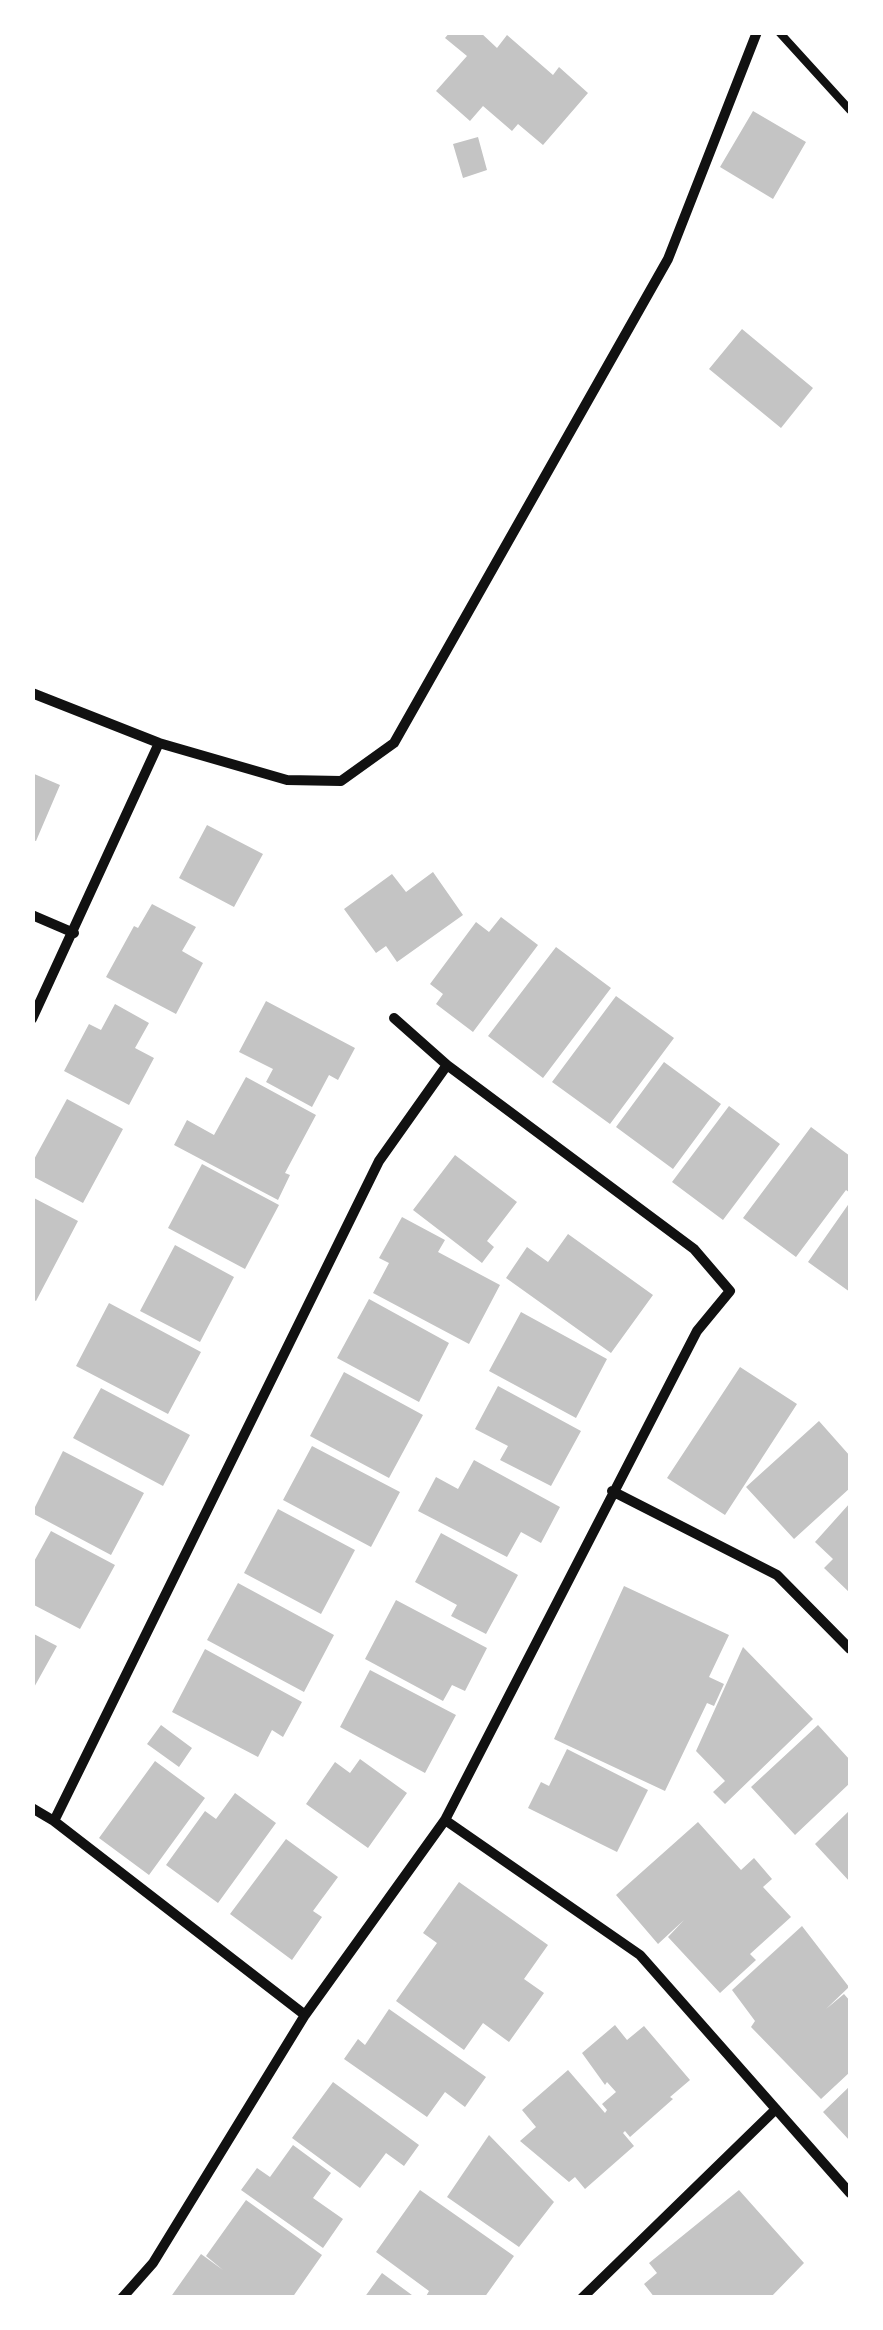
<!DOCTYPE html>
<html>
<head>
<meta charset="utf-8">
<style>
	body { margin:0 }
	#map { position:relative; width:883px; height:2330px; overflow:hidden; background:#fff; font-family:"IBM Plex Sans",sans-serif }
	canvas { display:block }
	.frame { position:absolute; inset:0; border:35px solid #fff; pointer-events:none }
</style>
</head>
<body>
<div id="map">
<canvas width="883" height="2330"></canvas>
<div class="frame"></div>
</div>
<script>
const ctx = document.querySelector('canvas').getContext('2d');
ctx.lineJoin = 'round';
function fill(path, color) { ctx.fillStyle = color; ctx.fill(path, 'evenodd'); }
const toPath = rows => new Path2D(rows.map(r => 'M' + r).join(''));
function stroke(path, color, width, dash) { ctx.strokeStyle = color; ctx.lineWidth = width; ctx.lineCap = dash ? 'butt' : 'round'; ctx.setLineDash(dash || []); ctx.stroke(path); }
const building = toPath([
	[450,32,480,32,497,48,507,35,553,75,559,67,588,93,543,145,518,124,512,131,483,106,470,121,436,91,467,56,445,38],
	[753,111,806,142,773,199,720,167],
	[478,137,487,170,463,178,453,144],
	[742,329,813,388,781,428,709,369],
	[32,773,60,785,36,841,32,840],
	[207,825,263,854,234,907,179,878],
	[433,872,463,915,397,962,386,946,376,953,344,909,392,874,406,892],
	[152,904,196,927,182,951,203,963,176,1014,106,977,134,926,138,928],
	[501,917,538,945,473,1032,436,1004,443,994,430,984,476,922,489,932],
	[556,947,611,988,543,1078,488,1036],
	[616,996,674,1038,610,1124,552,1082],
	[266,1001,355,1048,338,1080,329,1075,312,1107,266,1082,273,1069,239,1052],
	[115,1004,149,1023,135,1048,154,1058,129,1105,64,1071,89,1024,101,1030],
	[664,1062,721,1104,673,1169,616,1127],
	[246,1077,316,1115,285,1173,290,1175,278,1200,174,1145,187,1120,214,1135],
	[67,1099,123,1129,83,1203,32,1176,32,1163],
	[729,1106,780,1144,723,1220,672,1182],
	[811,1127,850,1156,850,1193,846,1190,796,1257,743,1218],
	[455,1155,517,1202,487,1241,494,1247,482,1263,413,1210],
	[202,1164,279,1205,245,1269,168,1228],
	[32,1197,78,1221,36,1301,32,1299],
	[850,1202,850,1292,808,1262],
	[402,1217,445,1240,438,1252,500,1285,469,1344,373,1293,389,1263,379,1258],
	[568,1234,653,1295,611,1353,506,1278,527,1247,548,1262],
	[175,1245,234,1277,200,1342,140,1311],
	[369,1299,449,1343,419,1402,337,1358],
	[109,1303,201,1352,168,1414,76,1366],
	[521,1312,607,1359,576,1418,489,1371],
	[740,1367,797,1404,725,1515,667,1478],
	[344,1372,423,1415,389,1478,310,1436],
	[498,1386,581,1431,551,1486,500,1460,508,1446,475,1429],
	[101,1388,190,1435,163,1486,73,1438],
	[819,1421,850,1456,850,1488,794,1539,746,1487],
	[312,1446,400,1492,371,1547,283,1500],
	[63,1451,144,1493,111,1555,32,1513],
	[474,1460,560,1507,541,1543,521,1532,507,1557,418,1511,436,1477,458,1489],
	[850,1503,850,1593,824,1568,833,1559,815,1542],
	[278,1509,355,1550,321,1614,244,1573],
	[51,1531,115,1565,80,1629,32,1604,32,1565],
	[441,1533,518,1575,486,1634,451,1616,457,1605,415,1582],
	[238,1583,334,1635,304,1692,207,1640],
	[624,1586,729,1635,709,1677,724,1684,714,1706,707,1703,665,1791,554,1739],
	[396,1600,487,1648,465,1691,452,1685,443,1701,365,1659],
	[32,1633,57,1646,32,1691],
	[743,1647,813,1719,725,1804,713,1792,725,1781,696,1751],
	[205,1649,302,1702,283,1737,272,1730,258,1757,172,1712],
	[370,1670,456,1715,425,1773,340,1727],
	[161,1725,192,1748,179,1767,147,1744],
	[818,1725,850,1760,850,1783,795,1835,751,1787],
	[567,1749,648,1790,617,1852,528,1808,541,1782,549,1786],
	[360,1759,407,1793,368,1848,306,1804,335,1762,350,1773],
	[155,1761,205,1798,149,1875,99,1838],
	[235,1793,276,1823,218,1903,166,1865,205,1811,216,1819],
	[850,1810,850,1882,815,1844],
	[698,1822,741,1870,754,1858,772,1879,763,1887,791,1917,750,1954,756,1960,720,1993,668,1937,684,1920,658,1944,616,1895],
	[286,1839,338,1877,313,1911,322,1917,292,1960,230,1914],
	[459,1882,548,1945,524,1979,544,1993,509,2042,483,2023,464,2050,396,2001,437,1943,423,1933],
	[802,1926,849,1987,826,2009,844,1994,850,2001,850,2072,821,2099,751,2027,755,2021,732,1990],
	[389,2009,486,2077,465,2107,445,2092,427,2117,344,2059,358,2039,365,2045],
	[615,2025,627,2040,644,2026,690,2080,670,2097,673,2099,630,2137,625,2131,623,2133,634,2146,585,2189,575,2177,569,2182,520,2141,536,2127,522,2110,568,2070,605,2113,607,2110,602,2104,616,2092,607,2082,605,2085,582,2053],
	[333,2082,419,2145,404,2166,386,2153,360,2188,292,2138],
	[850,2086,850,2141,823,2112],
	[489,2135,554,2202,519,2247,447,2197],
	[293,2145,331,2173,313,2198,343,2219,323,2248,241,2190,257,2168,270,2177],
	[420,2190,514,2256,484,2298,425,2298,429,2291,376,2252],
	[739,2190,804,2263,770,2298,655,2298,644,2284,657,2273,649,2263],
	[246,2200,322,2255,292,2298,170,2298,201,2254,223,2270,206,2256],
	[382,2273,416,2298,364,2298]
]);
const service = toPath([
	[779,32,850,110]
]);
const minor = toPath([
	[32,693,159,743,287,780,341,781,394,743,668,259,757,32],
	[32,915,74,933],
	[32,1019,159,743],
	[612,1491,777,1575,850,1649],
	[32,1808,54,1821,305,2015],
	[445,1820,640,1955,850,2193],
	[54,1821,379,1161,447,1065],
	[122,2298,153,2263,305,2015,445,1820,697,1331,730,1291,694,1249,447,1065,394,1018],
	[582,2298,776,2109]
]);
fill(building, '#c4c4c4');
stroke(service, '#111', 8);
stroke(minor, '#111', 10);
</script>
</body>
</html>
